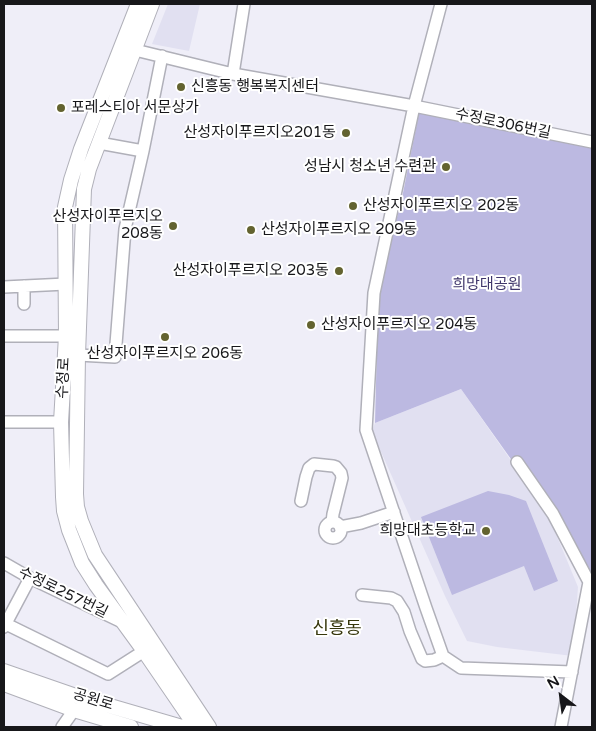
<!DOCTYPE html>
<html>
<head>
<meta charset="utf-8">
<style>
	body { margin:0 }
	#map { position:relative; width:596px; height:731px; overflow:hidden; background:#efeef8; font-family:"Varela Round",sans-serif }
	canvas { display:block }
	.frame { position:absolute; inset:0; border:5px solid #17171a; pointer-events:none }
	.north { position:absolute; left:536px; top:671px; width:50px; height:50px; -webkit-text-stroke:4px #fff; paint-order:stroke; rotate:330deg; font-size:14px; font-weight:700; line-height:20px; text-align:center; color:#17171a }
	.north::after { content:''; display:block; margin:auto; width:18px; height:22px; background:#17171a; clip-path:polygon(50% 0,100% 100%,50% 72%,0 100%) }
</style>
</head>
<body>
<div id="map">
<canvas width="596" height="731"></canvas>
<div class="frame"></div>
<div class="north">N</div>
</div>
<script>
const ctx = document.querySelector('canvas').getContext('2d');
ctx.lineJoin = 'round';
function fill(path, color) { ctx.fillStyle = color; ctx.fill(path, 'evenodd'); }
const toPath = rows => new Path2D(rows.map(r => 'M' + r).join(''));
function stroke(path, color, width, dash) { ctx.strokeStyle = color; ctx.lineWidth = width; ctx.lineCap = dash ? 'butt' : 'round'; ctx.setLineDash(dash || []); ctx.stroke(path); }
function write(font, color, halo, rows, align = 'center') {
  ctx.font = font + ' "Varela Round","Noto Sans KR",sans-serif'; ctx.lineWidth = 4; ctx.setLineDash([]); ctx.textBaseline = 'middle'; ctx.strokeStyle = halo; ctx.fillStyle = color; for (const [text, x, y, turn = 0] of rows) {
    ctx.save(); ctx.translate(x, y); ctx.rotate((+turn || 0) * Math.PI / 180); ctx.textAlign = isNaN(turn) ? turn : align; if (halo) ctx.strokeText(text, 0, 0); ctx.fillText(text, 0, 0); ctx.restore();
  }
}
const built = toPath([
	[168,4,200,4,189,51,152,44],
	[461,389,547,512,578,587,573,656,497,647,467,641,445,596,382,454,371,433,375,423]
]);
const green = toPath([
	[419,113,518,130,592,145,592,582,548,511,461,389,375,423,378,305,385,260,401,203],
	[488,491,509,495,526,501,558,581,534,591,524,566,452,595,421,517]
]);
const minor = toPath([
	[135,50,233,74,414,106,441,4],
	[233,74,244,4],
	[99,143,143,151],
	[24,286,24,304],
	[4,287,66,284],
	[4,336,66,336],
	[78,355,115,357,125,229,143,151,162,56],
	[4,422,61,422],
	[517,462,553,514,589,582,561,727],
	[301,501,306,477,309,468,314,464,333,466,336,467,341,473,342,478,333,514,332,522],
	'325 530a8 8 0 1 1 16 0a8 8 0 1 1-16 0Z',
	[340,527,361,523,394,512],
	[4,563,30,578,122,622],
	[362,595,391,598,397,601,404,612,410,631,422,659,425,661,434,660,443,656],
	[4,623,108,674,144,651],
	[4,627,30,578],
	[572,672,461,668,443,656,426,608,366,430,374,293,414,106,592,142],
	[62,727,74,710]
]);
const major = toPath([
	[138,4,81,149,71,180,65,207,66,336,61,422,63,497,64,511,69,530,82,563,96,585,144,651,196,727],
	[152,4,89,169,84,189,78,355,76,494,77,507,81,521,95,555,209,727],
	[4,671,79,697,182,727],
	[4,684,74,710,131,727]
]);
const markers = [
	[181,87,5,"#636330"],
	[61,108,5,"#636330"],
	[346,133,5,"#636330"],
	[446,167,5,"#636330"],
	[353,206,5,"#636330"],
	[173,226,5,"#636330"],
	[251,230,5,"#636330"],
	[339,271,5,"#636330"],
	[311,325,5,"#636330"],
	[165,337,5,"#636330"],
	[486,531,5,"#636330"]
];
const poiNames = [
	["신흥동 행복복지센터",191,87],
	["포레스티아 서문상가",71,108],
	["산성자이푸르지오201동",336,133,"right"],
	["성남시 청소년 수련관",436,167,"right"],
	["산성자이푸르지오 202동",363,206],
	["산성자이푸르지오",163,217,"right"],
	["208동",163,234,"right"],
	["산성자이푸르지오 209동",261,230],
	["산성자이푸르지오 203동",329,271,"right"],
	["산성자이푸르지오 204동",321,325],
	["산성자이푸르지오 206동",165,354,"center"],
	["희망대초등학교",476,531,"right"]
];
const streetNames = [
	["수정로306번길",503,124,12],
	["수정로",64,378,-87],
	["수정로257번길",63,593,26],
	["공원로",93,700,17]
];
const parkNames = [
	["희망대공원",487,285]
];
const quarterNames = [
	["신흥동",337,629]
];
fill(built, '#e1e0f1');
fill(green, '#bcb9e1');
stroke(minor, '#b0b0b9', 14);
stroke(major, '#b0b0b9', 16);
stroke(minor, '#fff', 11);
stroke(major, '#fff', 14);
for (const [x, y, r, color] of markers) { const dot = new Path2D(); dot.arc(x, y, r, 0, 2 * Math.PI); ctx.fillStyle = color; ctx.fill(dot); stroke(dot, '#fff', 2); }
write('15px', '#17171a', '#fff', poiNames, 'left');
write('15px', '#17171a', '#fff', streetNames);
write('15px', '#40376c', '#fff', parkNames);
write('18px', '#36360c', '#fff', quarterNames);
</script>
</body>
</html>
